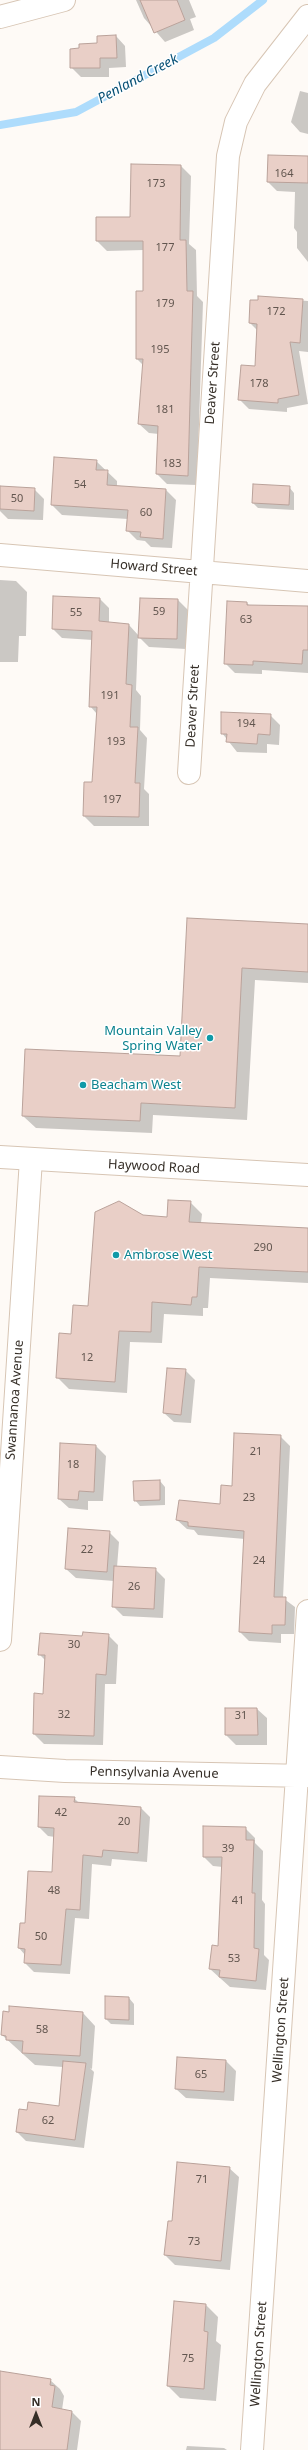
<!DOCTYPE html>
<html>
<head>
<meta charset="utf-8">
<style>
	body { margin:0 }
	#map { position:relative; width:308px; height:2450px; overflow:hidden; background:#fefaf6; font-family:"Noto Sans",sans-serif }
	canvas { display:block }
	.north { position:absolute; left:16px; top:2394px; width:40px; height:40px; -webkit-text-stroke:3px #fff; paint-order:stroke; rotate:0deg; font-size:11px; font-weight:700; line-height:16px; text-align:center; color:#352e27 }
	.north::after { content:''; display:block; margin:auto; width:14px; height:18px; background:#352e27; clip-path:polygon(50% 0,100% 100%,50% 72%,0 100%) }
</style>
</head>
<body>
<div id="map">
<canvas width="308" height="2450"></canvas>
<div class="north">N</div>
</div>
<script>
const ctx = document.querySelector('canvas').getContext('2d');
ctx.lineJoin = 'round';
function fill(path, color) { ctx.fillStyle = color; ctx.fill(path, 'evenodd'); }
const toPath = rows => new Path2D(rows.map(r => 'M' + r).join(''));
function stroke(path, color, width, dash) { ctx.strokeStyle = color; ctx.lineWidth = width; ctx.lineCap = dash ? 'butt' : 'round'; ctx.setLineDash(dash || []); ctx.stroke(path); }
function write(font, color, halo, rows, align = 'center') {
  ctx.font = font + ' "Noto Sans",sans-serif'; ctx.lineWidth = 3; ctx.setLineDash([]); ctx.textBaseline = 'middle'; ctx.strokeStyle = halo; ctx.fillStyle = color; for (const [text, x, y, turn = 0] of rows) {
    ctx.save(); ctx.translate(x, y); ctx.rotate((+turn || 0) * Math.PI / 180); ctx.textAlign = isNaN(turn) ? turn : align; if (halo) ctx.strokeText(text, 0, 0); ctx.fillText(text, 0, 0); ctx.restore();
  }
}
const shadow = toPath([
	[136,0,189,0,196,17,190,19,194,30,165,42,144,18],
	[116,36,125,46,126,67,109,68,109,77,81,77,71,67,98,44],
	[300,91,308,93,308,134,300,132,291,122],
	[308,157,308,262,297,248,297,232,294,228,295,192,277,191,268,182],
	[132,165,181,166,191,176,189,244,196,250,197,296,203,302,197,485,167,484,157,474,159,434,149,433,139,424,143,365,137,359,144,292,144,250,107,251,97,241,131,218],
	[259,297,308,301,308,352,299,351,308,404,287,408,287,412,249,409,239,399,256,367,258,331,250,323,251,301,258,301],
	[96,461,117,481,117,486,166,490,176,500,172,548,151,547,145,541,137,540,127,530,128,519,62,515,52,505],
	[0,487,34,489,44,499,43,520,8,519,0,511],
	[289,487,294,493,294,510,258,508,253,503],
	[0,580,16,581,27,592,26,636,19,636,18,662,0,662],
	[100,599,109,608,109,623,129,625,139,636,141,599,178,600,188,610,186,649,149,647,138,636,136,690,141,696,140,730,147,738,144,789,149,794,149,826,94,826,84,816,93,783,97,714,90,706,93,640,62,638,53,629],
	[247,603,250,606,308,608,308,673,262,670,262,674,235,673,225,663],
	[270,715,280,725,279,745,267,744,267,753,237,752,222,733],
	[188,919,308,925,308,983,255,980,247,1120,153,1115,152,1133,36,1128,23,1116,181,1057],
	[190,1202,202,1214,201,1223,308,1229,308,1283,210,1278,208,1308,203,1308,203,1316,164,1314,162,1343,130,1342,127,1393,69,1389,57,1377,72,1335,142,1216,168,1218],
	[185,1370,195,1380,191,1423,174,1422,164,1413],
	[280,1436,290,1446,283,1598,295,1607,294,1634,281,1634,281,1643,249,1641,240,1632,245,1539,198,1535,194,1530,187,1529,177,1520,221,1505,233,1487],
	[96,1446,106,1456,103,1501,88,1501,88,1510,69,1508,59,1499],
	[160,1481,165,1487,165,1505,140,1506,135,1500],
	[109,1532,119,1542,117,1567,155,1569,165,1579,163,1618,123,1616,113,1606,114,1581,76,1578,66,1569],
	[108,1635,118,1645,116,1684,105,1684,103,1745,44,1744,34,1734,44,1695,46,1661,39,1654,83,1637],
	[226,1709,257,1709,267,1718,267,1745,236,1745,226,1735],
	[74,1798,80,1804,140,1807,150,1817,147,1862,112,1859,111,1866,92,1864,89,1919,75,1918,70,1974,34,1972,25,1963,25,1955,19,1948,26,1924,53,1874,55,1837,48,1836,39,1827],
	[245,1828,255,1838,255,1843,263,1851,262,1900,265,1904,264,1955,269,1960,266,1990,230,1987,210,1969,219,1947,223,1867,213,1866,204,1857],
	[129,1998,134,2004,134,2025,111,2024,106,2019],
	[83,2013,95,2026,92,2069,90,2068,94,2072,84,2148,26,2141,17,2132,28,2111,60,2107,63,2067,35,2065,2,2035],
	[178,2058,226,2061,236,2071,234,2101,186,2098,176,2089],
	[229,2168,239,2177,230,2270,175,2265,165,2255,173,2222],
	[206,2305,218,2317,216,2341,221,2345,216,2401,180,2398,168,2386],
	[0,2372,50,2380,60,2389,64,2396,62,2410,72,2412,81,2421,77,2450,0,2450],
	[187,2446,224,2448,227,2450,186,2450]
]);
const stream = toPath([
	[0,125,76,112,214,38,263,0]
]);
const building = toPath([
	[140,0,177,0,185,20,154,33,140,0],
	[116,35,117,58,100,58,100,68,70,68,70,49,79,48,79,44,97,43,97,36,116,35],
	[268,155,308,156,308,183,267,182,268,155],
	[131,164,181,165,180,240,186,240,187,291,193,291,188,476,156,474,158,426,138,424,143,359,136,359,136,291,143,291,143,241,96,241,96,217,130,217,131,164],
	[258,296,303,299,300,343,290,342,299,395,278,399,278,403,238,400,241,365,255,366,257,324,249,323,250,300,258,300,258,296],
	[54,457,97,460,96,470,108,470,107,485,166,489,163,539,140,537,141,532,126,531,128,510,51,505,54,457],
	[253,484,290,486,289,505,252,503,253,484],
	[0,486,35,488,34,511,0,509,0,486],
	[53,596,100,598,99,621,129,624,126,684,132,685,130,727,138,727,135,783,140,783,139,817,83,816,84,782,92,782,97,707,89,707,92,631,52,629,53,596],
	[140,598,178,599,177,639,138,638,140,598],
	[227,601,247,602,247,605,308,606,308,650,303,650,302,664,253,661,253,665,224,664,227,601],
	[221,712,271,714,270,735,258,734,257,744,226,742,227,734,221,734,221,712],
	[187,918,308,924,308,972,242,968,235,1108,141,1103,140,1121,22,1116,25,1049,180,1056,187,918],
	[168,1200,191,1201,189,1222,308,1228,308,1272,199,1267,197,1297,192,1297,191,1305,152,1302,151,1332,119,1331,115,1382,56,1378,59,1333,71,1334,73,1305,88,1306,95,1212,119,1201,143,1215,167,1217,168,1200],
	[167,1368,186,1369,181,1415,163,1413,167,1368],
	[234,1433,281,1435,274,1597,286,1597,285,1625,272,1625,272,1634,239,1632,244,1531,188,1526,188,1522,176,1520,179,1500,220,1504,221,1485,232,1486,234,1433],
	[60,1443,96,1445,94,1492,79,1491,78,1500,58,1499,60,1443],
	[160,1480,160,1500,134,1501,133,1481,160,1480],
	[68,1528,110,1531,107,1572,65,1569,68,1528],
	[114,1566,156,1568,154,1609,112,1607,114,1566],
	[83,1632,109,1634,106,1675,96,1674,94,1736,33,1734,34,1693,43,1694,45,1655,38,1655,40,1633,82,1636,83,1632],
	[225,1708,257,1708,258,1735,225,1735,225,1708],
	[39,1796,75,1797,74,1802,141,1807,138,1853,103,1850,102,1857,83,1855,80,1910,66,1909,61,1965,24,1963,25,1949,18,1948,20,1923,25,1923,28,1871,52,1872,54,1828,38,1827,39,1796],
	[203,1826,246,1827,246,1840,254,1840,252,1893,255,1893,254,1948,259,1949,256,1981,219,1977,220,1970,209,1969,212,1945,218,1946,222,1857,203,1857,203,1826],
	[105,1996,129,1997,129,2020,105,2019,105,1996],
	[9,2006,83,2012,80,2056,22,2053,23,2041,6,2040,6,2036,1,2035,3,2011,9,2012,9,2006],
	[177,2057,226,2060,224,2092,175,2089,177,2057],
	[63,2061,86,2063,75,2140,16,2132,19,2109,27,2110,28,2102,59,2106,63,2061],
	[177,2162,230,2167,221,2261,164,2255,168,2221,172,2221,177,2162],
	[174,2301,206,2304,204,2331,208,2332,204,2389,167,2386,174,2301],
	[0,2371,51,2379,50,2385,55,2386,52,2407,72,2411,67,2450,0,2450,0,2371]
]);
const minor = toPath([
	[0,17,64,0],
	[0,555,308,581],
	[189,773,228,156,236,122,255,84,308,16],
	[0,1640,31,1159],
	[0,1767,65,1771,308,1776],
	[252,2450,308,1611]
]);
const major = toPath([
	[0,1157,308,1175]
]);
const markers = [
	[210,1038,4,"#0f9aa8"],
	[83,1085,4,"#0f9aa8"],
	[116,1255,4,"#0f9aa8"]
];
const numberNames = [
	["164",284,174],
	["173",156,184],
	["177",165,248],
	["179",165,304],
	["172",276,312],
	["195",160,350],
	["178",259,384],
	["181",165,410],
	["183",172,464],
	["54",80,485],
	["50",17,499],
	["60",146,513],
	["59",159,612],
	["55",76,613],
	["63",246,620],
	["191",110,696],
	["194",246,724],
	["193",116,742],
	["197",112,800],
	["290",263,1248],
	["12",87,1358],
	["21",256,1452],
	["18",73,1465],
	["23",249,1498],
	["22",87,1550],
	["24",259,1561],
	["26",134,1587],
	["30",74,1645],
	["32",64,1715],
	["31",241,1716],
	["42",61,1813],
	["20",124,1822],
	["39",228,1849],
	["48",54,1891],
	["41",238,1901],
	["50",41,1937],
	["53",234,1959],
	["58",42,2030],
	["65",201,2075],
	["62",48,2121],
	["71",202,2180],
	["73",194,2242],
	["75",188,2359]
];
const streetNames = [
	["Deaver Street",213,383,-86],
	["Howard Street",154,568,5],
	["Deaver Street",193,706,-87],
	["Haywood Road",154,1167,3],
	["Swannanoa Avenue",15,1400,-86],
	["Pennsylvania Avenue",154,1773,1],
	["Wellington Street",281,2030,-86],
	["Wellington Street",259,2354,-86]
];
const cultureNames = [
	["Mountain Valley",202,1031,"right"],
	["Spring Water",202,1046,"right"],
	["Beacham West",91,1085],
	["Ambrose West",124,1255]
];
const waterNames = [
	["Penland Creek",138,79,-28]
];
fill(shadow, '#0003');
stroke(stream, '#aedcfc', 8);
fill(building, '#e9cfc7');
stroke(building, '#baa29a', 1);
stroke(minor, '#d7c5b4', 24);
stroke(major, '#d7c5b4', 24);
stroke(minor, '#fff', 22);
stroke(major, '#fff', 22);
for (const [x, y, r, color] of markers) { const dot = new Path2D(); dot.arc(x, y, r, 0, 2 * Math.PI); ctx.fillStyle = color; ctx.fill(dot); stroke(dot, '#fff', 1.5); }
write('11px', '#62564f', null, numberNames);
write('13px', '#352e27', '#fff', streetNames);
write('13px', '#0d838f', '#fff', cultureNames, 'left');
write('italic 14px', '#095277', '#fff', waterNames);
</script>
</body>
</html>
